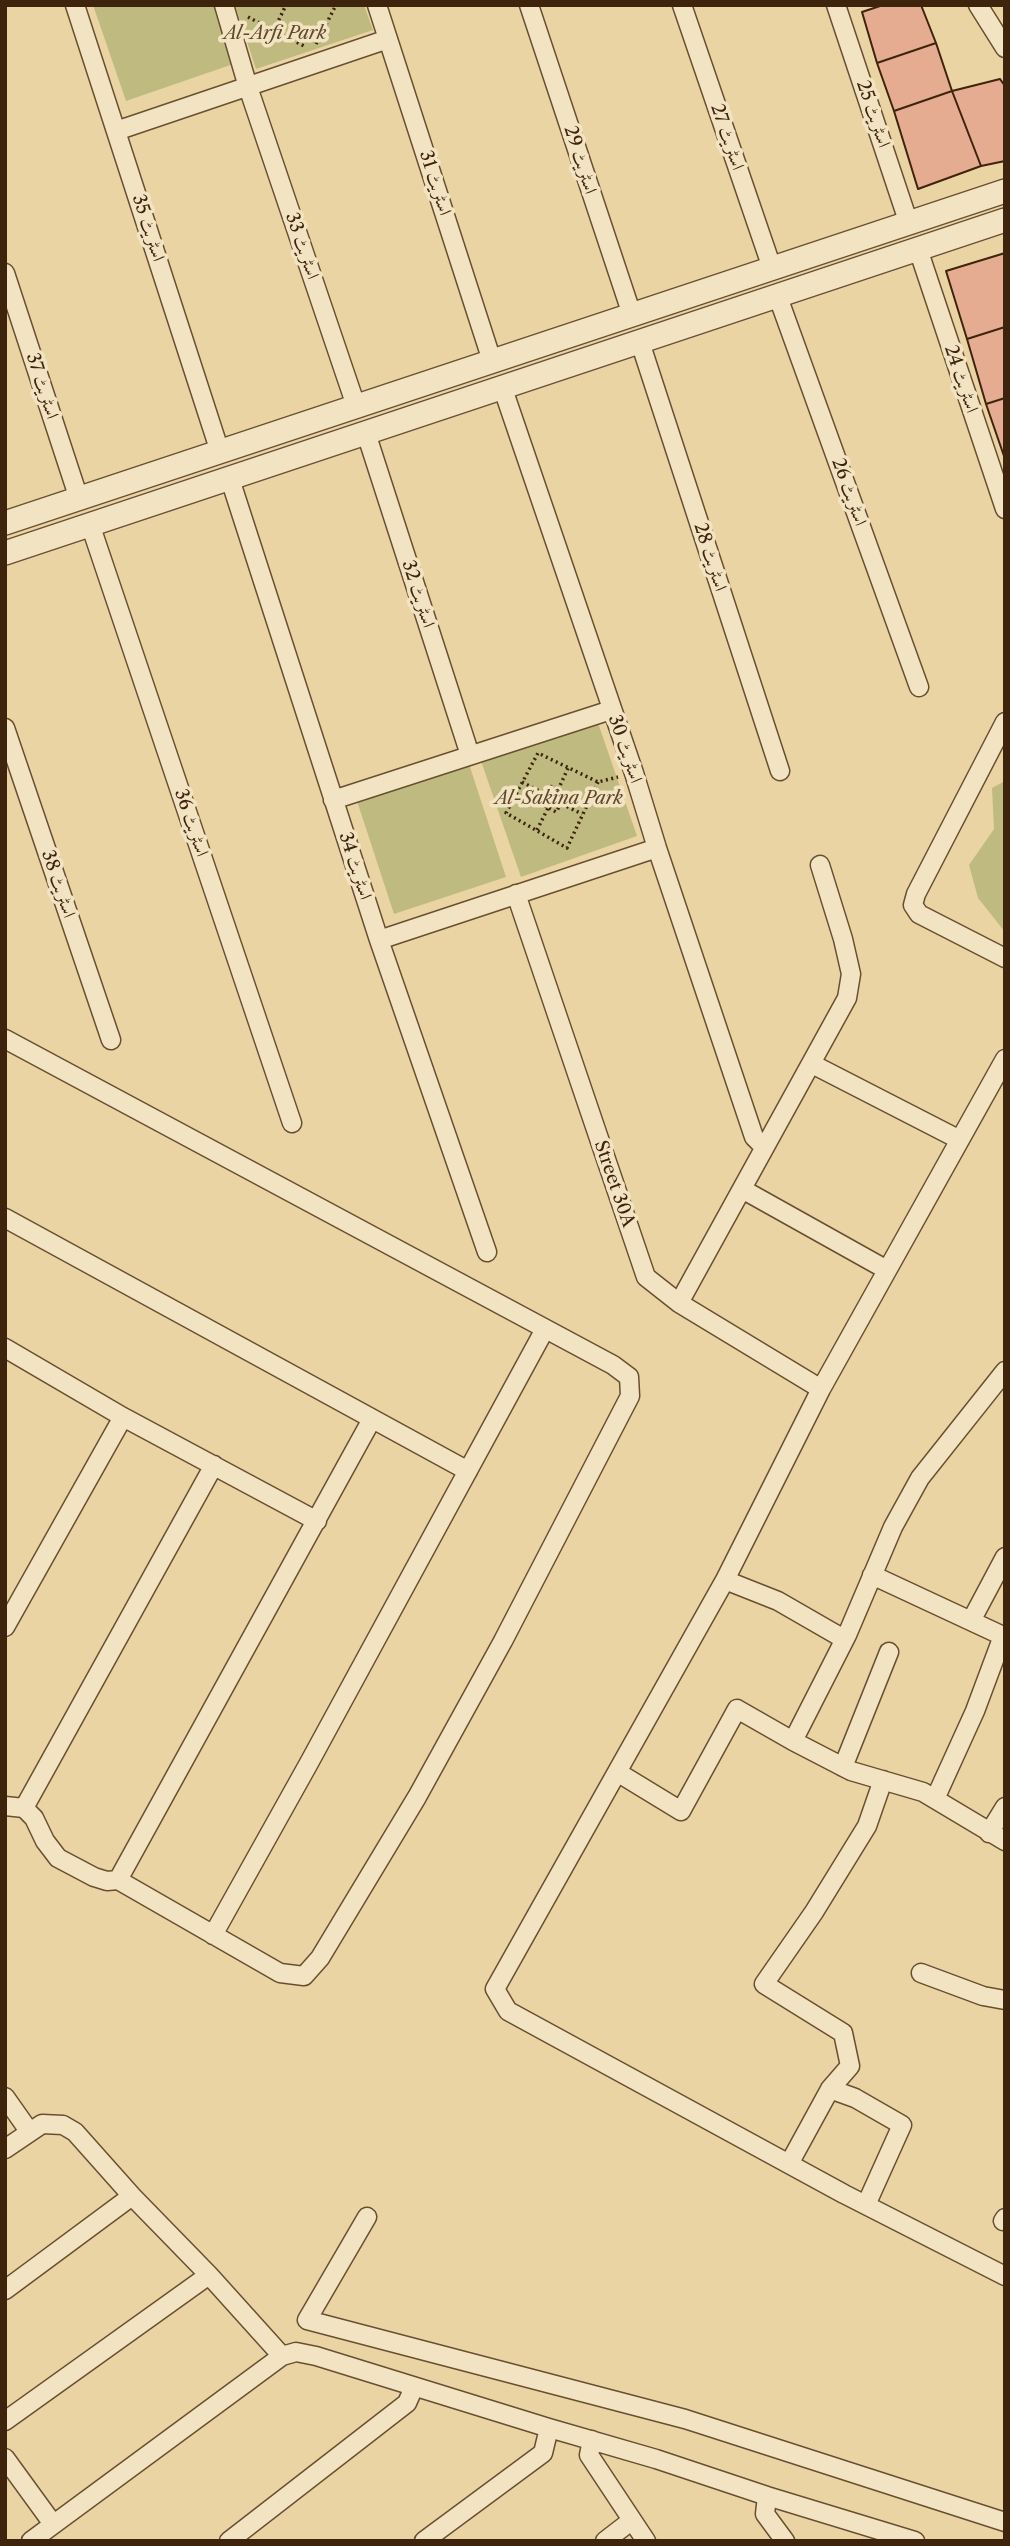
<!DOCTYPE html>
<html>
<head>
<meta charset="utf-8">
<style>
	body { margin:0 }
	#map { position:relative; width:1010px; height:2546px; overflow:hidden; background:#ebd4a3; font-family:"Libre Caslon Text",serif }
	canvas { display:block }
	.frame { position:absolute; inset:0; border:7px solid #3e230d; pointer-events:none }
</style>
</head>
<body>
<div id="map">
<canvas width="1010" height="2546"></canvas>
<div class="frame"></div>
</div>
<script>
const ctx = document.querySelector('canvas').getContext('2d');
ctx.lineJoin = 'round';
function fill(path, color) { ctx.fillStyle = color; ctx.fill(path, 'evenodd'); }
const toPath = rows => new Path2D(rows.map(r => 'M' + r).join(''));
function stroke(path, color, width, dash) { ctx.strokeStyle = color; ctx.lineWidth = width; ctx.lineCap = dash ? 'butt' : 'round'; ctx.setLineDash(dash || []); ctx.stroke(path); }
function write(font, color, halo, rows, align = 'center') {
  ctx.font = font + ' "Libre Caslon Text",Amiri,serif'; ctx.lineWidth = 7; ctx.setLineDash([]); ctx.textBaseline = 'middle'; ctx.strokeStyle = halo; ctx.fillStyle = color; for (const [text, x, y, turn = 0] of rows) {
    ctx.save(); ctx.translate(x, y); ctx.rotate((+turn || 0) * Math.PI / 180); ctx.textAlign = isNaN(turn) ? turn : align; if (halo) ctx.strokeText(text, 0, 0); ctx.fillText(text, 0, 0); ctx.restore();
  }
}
const green = toPath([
	[93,5,223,5,242,61,126,101],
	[235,5,364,5,373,30,256,69],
	[597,720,637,836,521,877,481,761],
	[469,764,506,877,394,914,357,801],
	[1005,781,1005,932,978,898,969,865,994,829,992,788]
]);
const building = toPath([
	[883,5,921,5,936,43,877,63,862,12,883,5],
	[936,43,952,91,894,111,877,63,936,43],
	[1000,79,1005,86,1005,161,981,166,952,91,1000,79],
	[952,91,981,166,918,189,894,111,952,91],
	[1005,253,1005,327,967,339,946,271,1005,253],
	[1005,327,1005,398,986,404,967,339,1005,327],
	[1005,398,1005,459,986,404,1005,398]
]);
const path = toPath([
	[248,17,306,47],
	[274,30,286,5],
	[316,44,336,5],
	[522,782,545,794],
	[598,782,567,848,506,813,538,753,598,782,618,777],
	[550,786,566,795,556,812,540,803,550,786],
	[558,790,568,768],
	[562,804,582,814],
	[537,830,548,808]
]);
const minor = toPath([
	[75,5,220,452],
	[224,5,248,87,356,406],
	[377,5,492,361],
	[529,5,632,315],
	[682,5,772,268],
	[836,5,909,224],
	[978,5,1005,48],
	[116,131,388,39],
	[918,249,1005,509],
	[5,273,79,499],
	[778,297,919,687],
	[640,342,780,771],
	[503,389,634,773,657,848,754,1137,764,1147],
	[366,433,470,755],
	[230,479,379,940,487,1252],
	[90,524,292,1123],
	[1005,722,916,894,913,905,919,914,1005,958],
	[5,728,111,1040],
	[333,800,611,710],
	[516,894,646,1277,679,1303,821,1389],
	[379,940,657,848],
	[5,1039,613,1365,629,1377,630,1396,503,1641,417,1797,320,1958,304,1976,280,1973,118,1880,107,1881,94,1877,58,1858,45,1841,34,1818,24,1808,5,1806],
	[812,1064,960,1140],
	[742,1189,887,1270],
	[5,1218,468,1471],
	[679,1303,847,998,851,974,843,939,820,865],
	[5,1348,123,1417,317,1521],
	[1005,1371,920,1478,893,1527,847,1635,793,1741,851,1771,923,1792,1005,1841],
	[872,1575,1003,1636,975,1711,935,1799],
	[725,1580,495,1989,508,2011,844,2194,1005,2276],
	[971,1621,1005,1557],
	[5,1627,123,1417],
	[844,1639,778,1601,725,1580,821,1389,1005,1059],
	[843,1767,889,1652],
	[617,1772,681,1811,737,1709,793,1741],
	[24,1808,214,1465],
	[989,1833,1005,1807],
	[118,1880,372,1419],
	[213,1935,309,1763,545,1329],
	[921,1973,983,1996,1005,2000],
	[5,2097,29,2131],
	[5,2149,42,2124,63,2125,75,2132,132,2196,209,2275,282,2356,296,2352,316,2356,549,2428,656,2459,767,2496,915,2541],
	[789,2164,830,2089],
	[866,2205,902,2125,855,2098,830,2089,850,2066,843,2033,764,1984,814,1912,867,1826,883,1780],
	[367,2217,307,2320,685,2419,1005,2522],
	[1003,2221,1005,2218],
	[5,2290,132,2196],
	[5,2421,209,2275],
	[592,2440,589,2455,646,2541],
	[5,2458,53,2524],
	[767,2496,765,2514,785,2541],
	[31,2541,282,2356],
	[229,2541,407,2403,414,2387],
	[424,2541,543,2453,549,2428],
	[605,2541,631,2521]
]);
const tertiary = toPath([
	[5,523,1005,191],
	[5,553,1005,220]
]);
const parkNames = [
	["Al-Arfi Park",275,34],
	["Al-Sakina Park",559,799]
];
const streetNames = [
	["اسٹریٹ 25",873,114,71],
	["اسٹریٹ 27",727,137,71],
	["اسٹریٹ 29",580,160,72],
	["اسٹریٹ 31",435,183,72],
	["اسٹریٹ 35",148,228,72],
	["اسٹریٹ 33",302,246,71],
	["اسٹریٹ 24",961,379,71],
	["اسٹریٹ 37",42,386,72],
	["اسٹریٹ 26",849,492,70],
	["اسٹریٹ 28",710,557,72],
	["اسٹریٹ 32",418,594,72],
	["اسٹریٹ 30",625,749,71],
	["اسٹریٹ 36",191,823,71],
	["اسٹریٹ 34",355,866,72],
	["اسٹریٹ 38",58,884,71],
	["Street 30A",614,1184,71]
];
fill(green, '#bfbb80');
fill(building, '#e6ac91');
stroke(building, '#3e230d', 2);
stroke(minor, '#694f32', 21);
stroke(tertiary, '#694f32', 26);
stroke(path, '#3e230d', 3.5, [2, 3.5]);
stroke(minor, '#f2e3c3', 18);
stroke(tertiary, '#f2e3c3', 23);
write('italic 18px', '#5e492a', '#f2e3c3', parkNames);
write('18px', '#3e230d', '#f2e3c3', streetNames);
</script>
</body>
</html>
